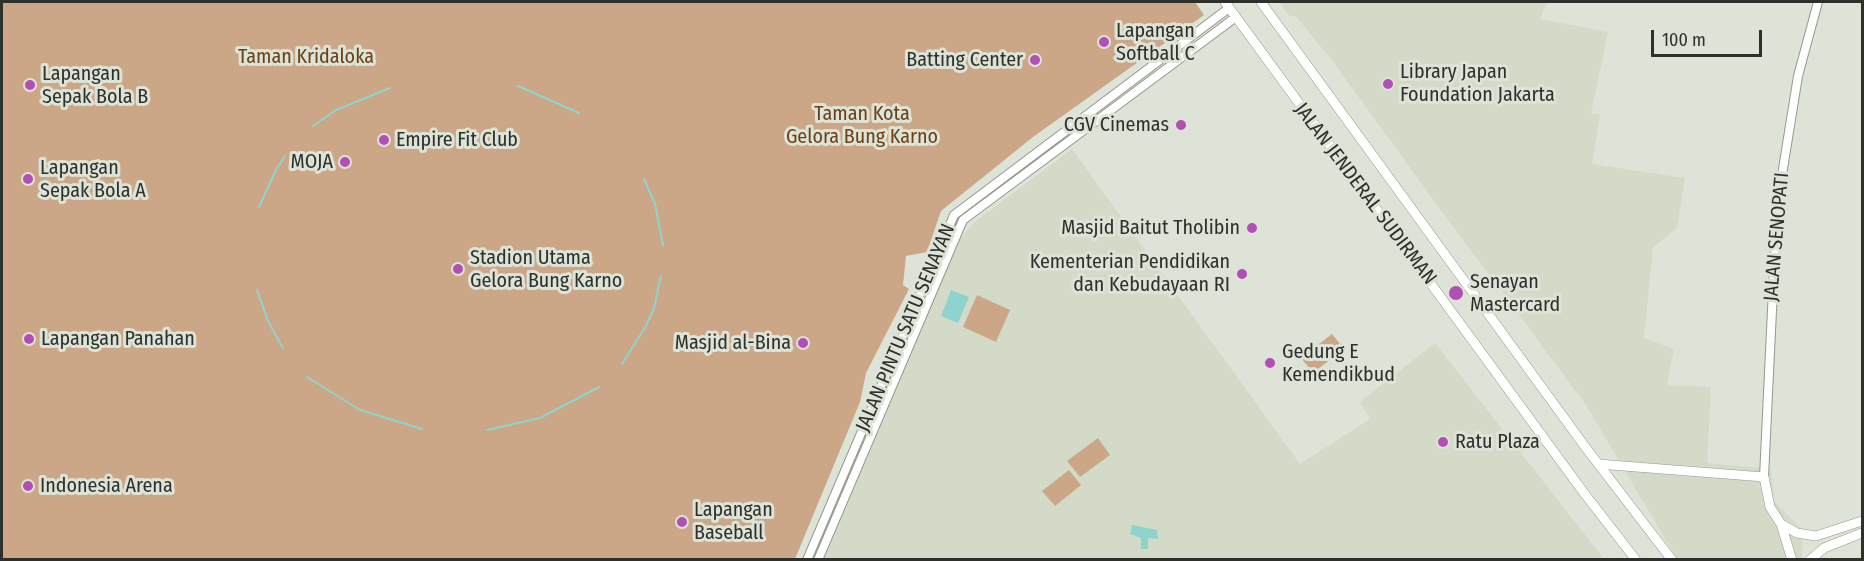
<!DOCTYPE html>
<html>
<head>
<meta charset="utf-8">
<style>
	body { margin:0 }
	#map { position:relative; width:1864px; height:561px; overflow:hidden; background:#dee3d7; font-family:"Fira Sans Condensed",sans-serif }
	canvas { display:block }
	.frame { position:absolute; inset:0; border:3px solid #2e302b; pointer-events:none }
	.scale { position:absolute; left:1651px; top:30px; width:111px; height:27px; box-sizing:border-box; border:3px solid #2e302b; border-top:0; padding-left:8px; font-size:18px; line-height:21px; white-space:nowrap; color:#2e302b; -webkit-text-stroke:4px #dee3d7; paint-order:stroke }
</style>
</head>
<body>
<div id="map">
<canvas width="1864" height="561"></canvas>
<div class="frame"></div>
<div class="scale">100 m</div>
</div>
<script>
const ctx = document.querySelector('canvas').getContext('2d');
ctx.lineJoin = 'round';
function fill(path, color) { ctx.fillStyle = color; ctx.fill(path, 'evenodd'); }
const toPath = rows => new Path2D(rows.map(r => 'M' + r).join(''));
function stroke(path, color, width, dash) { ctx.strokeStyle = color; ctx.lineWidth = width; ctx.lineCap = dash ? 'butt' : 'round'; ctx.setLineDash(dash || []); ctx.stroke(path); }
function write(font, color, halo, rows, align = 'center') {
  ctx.font = font + ' "Fira Sans Condensed",sans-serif'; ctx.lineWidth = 6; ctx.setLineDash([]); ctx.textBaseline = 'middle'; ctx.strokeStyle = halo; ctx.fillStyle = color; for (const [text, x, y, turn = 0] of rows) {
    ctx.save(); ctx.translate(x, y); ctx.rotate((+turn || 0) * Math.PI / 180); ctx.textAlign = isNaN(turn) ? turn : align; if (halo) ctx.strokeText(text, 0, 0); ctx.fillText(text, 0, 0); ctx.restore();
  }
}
const built = toPath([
	[1280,2,1547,2,1540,19,1608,32,1591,114,1600,114,1592,164,1685,178,1677,228,1653,248,1644,338,1674,349,1667,385,1711,387,1707,463,1771,469,1774,501,1803,531,1802,559,1677,559,1586,405,1434,201,1332,60,1296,17,1288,15],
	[1072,149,1300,464,1370,419,1360,402,1435,343,1604,559,822,560,955,245,973,223]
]);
const green = toPath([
	[2,2,1195,2,1204,15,1033,137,941,211,927,252,906,256,903,285,909,289,866,373,860,402,795,559,2,560],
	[977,295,1010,310,996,342,963,327],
	[1332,334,1344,349,1313,373,1301,358],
	[1098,438,1110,455,1080,477,1067,461],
	[1069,470,1081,485,1055,506,1042,491]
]);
const water = toPath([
	[951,290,969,297,958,323,941,316],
	[1132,525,1157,530,1158,539,1148,538,1148,549,1141,549,1141,538,1130,534]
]);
const stream = toPath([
	[518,86,579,113],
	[313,126,336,110,390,88],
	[644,179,655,204,663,245],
	[259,207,276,170,285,156],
	[257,290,268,321,283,348],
	[622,364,646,326,654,308,661,276],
	[307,377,360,410,422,429],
	[487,430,540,418,599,387]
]);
const secondary = toPath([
	[1764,477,1777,206,1798,76,1818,2],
	[807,560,954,215,1229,8],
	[818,560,963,220,1236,17]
]);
const primary = toPath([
	[1225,2,1584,493,1636,560],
	[1261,2,1586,448,1672,560],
	[1598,464,1764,477,1770,507,1781,524,1792,560],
	[1781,524,1797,533,1816,536,1862,521],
	[1810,560,1824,548,1862,533]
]);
const markers = [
	[1104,42,6,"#b24fb5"],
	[1035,60,6,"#b24fb5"],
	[1388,84,6,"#b24fb5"],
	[30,85,6,"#b24fb5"],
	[1181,125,6,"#b24fb5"],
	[384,140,6,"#b24fb5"],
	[345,162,6,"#b24fb5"],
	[28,179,6,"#b24fb5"],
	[1252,228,6,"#b24fb5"],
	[458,269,6,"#b24fb5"],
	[1242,274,6,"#b24fb5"],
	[1456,293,8,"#b24fb5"],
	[29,339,6,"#b24fb5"],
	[803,343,6,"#b24fb5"],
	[1270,363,6,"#b24fb5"],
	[1443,442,6,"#b24fb5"],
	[28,486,6,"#b24fb5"],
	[682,522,6,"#b24fb5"]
];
const poiNames = [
	["Lapangan",1116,31],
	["Softball C",1116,54],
	["Batting Center",1023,60,"right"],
	["Library Japan",1400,72],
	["Foundation Jakarta",1400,95],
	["Lapangan",42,74],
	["Sepak Bola B",42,97],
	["CGV Cinemas",1169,125,"right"],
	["Empire Fit Club",396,140],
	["MOJA",333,162,"right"],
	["Lapangan",40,168],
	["Sepak Bola A",40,191],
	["Masjid Baitut Tholibin",1240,228,"right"],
	["Stadion Utama",470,258],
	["Gelora Bung Karno",470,281],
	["Kementerian Pendidikan",1230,262,"right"],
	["dan Kebudayaan RI",1230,285,"right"],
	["Senayan",1470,282],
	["Mastercard",1470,305],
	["Lapangan Panahan",41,339],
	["Masjid al-Bina",791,343,"right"],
	["Gedung E",1282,352],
	["Kemendikbud",1282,375],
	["Ratu Plaza",1455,442],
	["Indonesia Arena",40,486],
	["Lapangan",694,510],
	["Baseball",694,533]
];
const parkNames = [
	["Taman Kridaloka",306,57],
	["Taman Kota",862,114],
	["Gelora Bung Karno",862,137]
];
const streetNames = [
	["JALAN JENDERAL SUDIRMAN",1365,194,53],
	["JALAN SENOPATI",1777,237,-85],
	["JALAN PINTU SATU SENAYAN",906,328,-67]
];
fill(built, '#d3dbc8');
fill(green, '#cca787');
fill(water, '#8fd3cf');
stroke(stream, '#8fd3cf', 2);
stroke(secondary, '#93988d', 10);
stroke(primary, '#93988d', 10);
stroke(secondary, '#fff', 8);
stroke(primary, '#fff', 9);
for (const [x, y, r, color] of markers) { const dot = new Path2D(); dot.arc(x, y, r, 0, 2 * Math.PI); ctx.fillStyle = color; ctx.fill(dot); stroke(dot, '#dee3d7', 2); }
write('20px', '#2e302b', '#dee3d7', poiNames, 'left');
write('20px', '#6a4117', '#dee3d7', parkNames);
write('20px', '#2e302b', '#dee3d7', streetNames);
</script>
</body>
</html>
